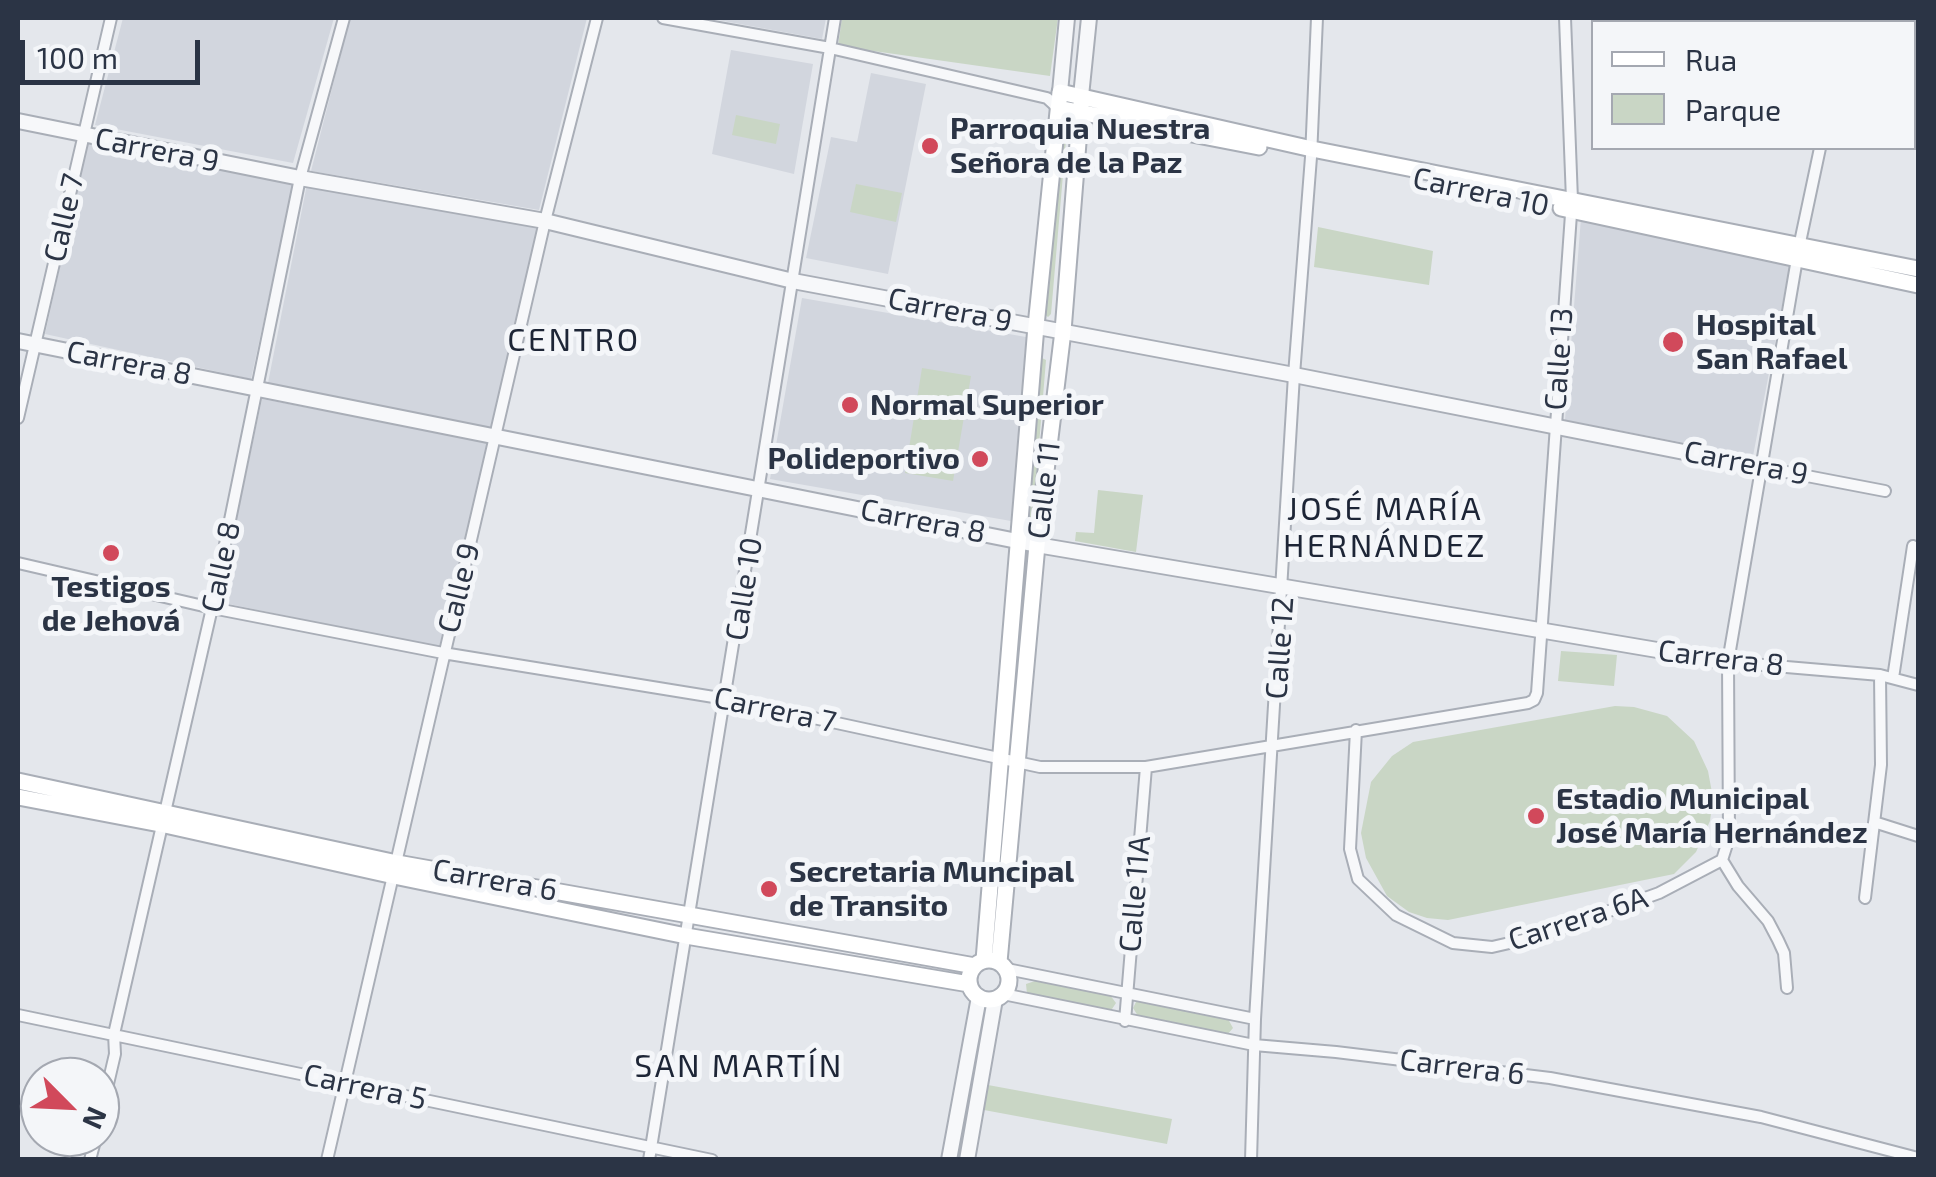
<!DOCTYPE html>
<html>
<head>
<meta charset="utf-8">
<style>
	body { margin:0 }
	#map { position:relative; width:1936px; height:1177px; overflow:hidden; background:#e4e7ec; font-family:"Exo 2",sans-serif }
	canvas { display:block }
	.frame { position:absolute; inset:0; border:20px solid #2b3445; pointer-events:none }
	.legend { position:absolute; left:1591px; top:20px; width:325px; height:130px; box-sizing:border-box; background:#f4f6f9; border:2px solid #a4a8b1; margin:0; padding:12px 18px; list-style:none; font-size:30px; color:#2b3445 }
	.legend li { display:flex; align-items:center; gap:20px; height:50px }
	.legend b { width:50px; border:2px solid #a4a8b1 }
	.north { position:absolute; left:20px; top:1057px; width:100px; height:100px; box-sizing:border-box; background:#f4f6f9; border:2px solid #a4a8b1; border-radius:50%; rotate:114deg; font-size:28px; font-weight:700; line-height:40px; text-align:center; color:#2b3445 }
	.north::after { content:''; display:block; margin:auto; width:35px; height:45px; background:#d1495b; clip-path:polygon(50% 0,100% 100%,50% 72%,0 100%) }
	.scale { position:absolute; left:20px; top:40px; width:180px; height:45px; box-sizing:border-box; border:5px solid #2b3445; border-top:0; padding-left:12px; font-size:30px; line-height:35px; white-space:nowrap; color:#2b3445; -webkit-text-stroke:8px #f4f6f9; paint-order:stroke }
</style>
</head>
<body>
<div id="map">
<canvas width="1936" height="1177"></canvas>
<div class="frame"></div>
<ul class="legend">
<li><b style="height:12px;background:#fff"></b>Rua</li>
<li><b style="height:28px;background:#c9d6c5"></b>Parque</li>
</ul>
<div class="north">N</div>
<div class="scale">100 m</div>
</div>
<script>
const ctx = document.querySelector('canvas').getContext('2d');
ctx.lineJoin = 'round';
function fill(path, color) { ctx.fillStyle = color; ctx.fill(path, 'evenodd'); }
const toPath = rows => new Path2D(rows.map(r => 'M' + r).join(''));
function stroke(path, color, width, dash) { ctx.strokeStyle = color; ctx.lineWidth = width; ctx.lineCap = dash ? 'butt' : 'round'; ctx.setLineDash(dash || []); ctx.stroke(path); }
function write(font, color, halo, rows, align = 'center') {
  ctx.font = font + ' "Exo 2",sans-serif'; ctx.lineWidth = 10; ctx.setLineDash([]); ctx.textBaseline = 'middle'; ctx.strokeStyle = halo; ctx.fillStyle = color; for (const [text, x, y, turn = 0] of rows) {
    ctx.save(); ctx.translate(x, y); ctx.rotate((+turn || 0) * Math.PI / 180); ctx.textAlign = isNaN(turn) ? turn : align; if (halo) ctx.strokeText(text, 0, 0); ctx.fillText(text, 0, 0); ctx.restore();
  }
}
const built = toPath([
	[123,18,334,18,293,163,95,125],
	[350,18,587,18,539,210,311,171],
	[707,18,826,18,822,39],
	[731,50,813,64,794,174,712,154],
	[871,73,926,84,888,274,806,258,831,137,857,142],
	[88,141,294,182,251,379,45,334],
	[307,184,539,226,490,429,267,388],
	[1581,218,1790,264,1753,456,1565,420],
	[802,298,1026,337,1011,521,770,479],
	[262,399,490,442,439,647,219,602]
]);
const green = toPath([
	[842,18,1058,18,1050,76,838,46],
	[736,115,780,124,776,144,732,135],
	[1063,124,1067,128,1051,314,1048,317,1044,314],
	[856,184,902,193,896,222,850,212],
	[1318,227,1433,251,1429,285,1314,267],
	[1042,358,1046,360,1033,518,1029,522],
	[922,368,971,376,953,481,905,473],
	[1098,490,1143,495,1136,552,1075,541,1076,532,1094,533],
	[1561,651,1617,655,1614,686,1558,681],
	[1615,706,1634,707,1667,716,1694,741,1708,771,1713,798,1710,821,1696,852,1674,874,1448,920,1427,918,1409,912,1387,896,1366,858,1361,833,1371,782,1392,756,1413,742],
	[1035,981,1110,995,1116,1003,1112,1009,1106,1010,1027,994,1026,984],
	[1143,1001,1228,1019,1233,1028,1227,1035,1138,1016,1133,1008,1136,1002],
	[988,1085,1172,1119,1167,1144,984,1110]
]);
const minor = toPath([
	[663,18,830,48,1047,98,1058,108],
	[1847,22,1849,18],
	[18,418,111,18],
	[1760,467,1885,491],
	[18,563,212,608,443,653,726,699,1040,767,1146,767,1528,703,1534,700,1537,693,1572,200,1565,18],
	[1728,662,1880,675,1918,685],
	[1893,678,1913,546],
	[1356,730,1350,849,1358,879,1396,915,1453,943,1492,947,1540,936,1659,893,1722,860],
	[1874,822,1918,836],
	[1865,898,1881,765,1880,675],
	[1007,969,1255,1019],
	[1787,988,1784,953,1778,940,1768,921,1738,886,1722,860,1729,838,1728,662,1799,247,1820,148],
	[1003,994,1254,1045,1336,1052,1550,1078,1761,1117,1918,1158],
	[18,1015,712,1160],
	[1125,1021,1146,767],
	[100,1118,115,1054,114,1034,212,608,300,178,344,18],
	[90,1160,96,1137],
	[327,1160,545,221,597,18],
	[649,1160,835,18],
	[1251,1160,1255,1019,1294,375,1311,157,1317,18]
]);
const tertiary = toPath([
	[1060,92,1067,18],
	[1081,96,1089,18],
	[18,121,300,178,545,221,793,281,1294,375,1760,467],
	[18,341,1037,545,1728,662],
	[949,1160,979,997],
	[967,1160,995,999]
]);
const secondary = toPath([
	[1058,108,1259,147],
	[1561,208,1918,285],
	[18,781,397,863,975,966],
	[18,797,165,825,394,876,686,936,969,984],
	'969 980a20 20 0 1 1 40 0a20 20 0 1 1-40 0Z',
	[984,960,1036,326,1060,92,1312,149,1918,269],
	[999,962,1037,545,1063,331,1081,105]
]);
const markers = [
	[930,146,10,"#d1495b"],
	[1673,342,12,"#d1495b"],
	[850,405,10,"#d1495b"],
	[980,459,10,"#d1495b"],
	[111,553,10,"#d1495b"],
	[1536,816,10,"#d1495b"],
	[769,889,10,"#d1495b"]
];
const poiNames = [
	["Parroquia Nuestra",950,129],
	["Señora de la Paz",950,163],
	["Hospital",1696,325],
	["San Rafael",1696,359],
	["Normal Superior",870,405],
	["Polideportivo",960,459,"right"],
	["Testigos",111,587,"center"],
	["de Jehová",111,621,"center"],
	["Estadio Municipal",1556,799],
	["José María Hernández",1556,833],
	["Secretaria Muncipal",789,872],
	["de Transito",789,906]
];
const streetNames = [
	["Carrera 9",157,150,11],
	["Carrera 10",1481,192,12],
	["Calle 7",64,218,-77],
	["Carrera 9",950,310,11],
	["Calle 13",1559,359,-86],
	["Carrera 8",129,363,11],
	["Carrera 9",1746,463,11],
	["Calle 11",1044,490,-83],
	["Carrera 8",923,521,11],
	["Calle 8",221,567,-78],
	["Calle 9",459,588,-76],
	["Calle 10",744,589,-81],
	["Calle 12",1280,648,-86],
	["Carrera 8",1721,658,7],
	["Carrera 7",775,710,12],
	["Carrera 6",495,880,10],
	["Calle 11A",1135,894,-85],
	["Carrera 6A",1578,919,-18],
	["Carrera 6",1462,1067,7],
	["Carrera 5",365,1087,12]
];
const neighbourhoodNames = [
	["CENTRO",574,340],
	["JOSÉ MARÍA",1385,509],
	["HERNÁNDEZ",1385,546],
	["SAN MARTÍN",739,1066]
];
fill(built, '#d2d6de');
fill(green, '#c9d6c5');
stroke(minor, '#a9aeb7', 14);
stroke(tertiary, '#a9aeb7', 18);
stroke(secondary, '#a9aeb7', 19);
stroke(minor, '#f7f8fa', 10);
stroke(tertiary, '#f7f8fa', 14);
stroke(secondary, '#fff', 15);
for (const [x, y, r, color] of markers) { const dot = new Path2D(); dot.arc(x, y, r, 0, 2 * Math.PI); ctx.fillStyle = color; ctx.fill(dot); stroke(dot, '#f4f6f9', 4); }
write('bold 30px', '#2b3445', '#f4f6f9', poiNames, 'left');
write('30px', '#2b3445', '#f4f6f9', streetNames);
ctx.letterSpacing = '2.5px';
write('32px', '#1d2536', '#f4f6f9', neighbourhoodNames);
ctx.letterSpacing = '0px';
</script>
</body>
</html>
